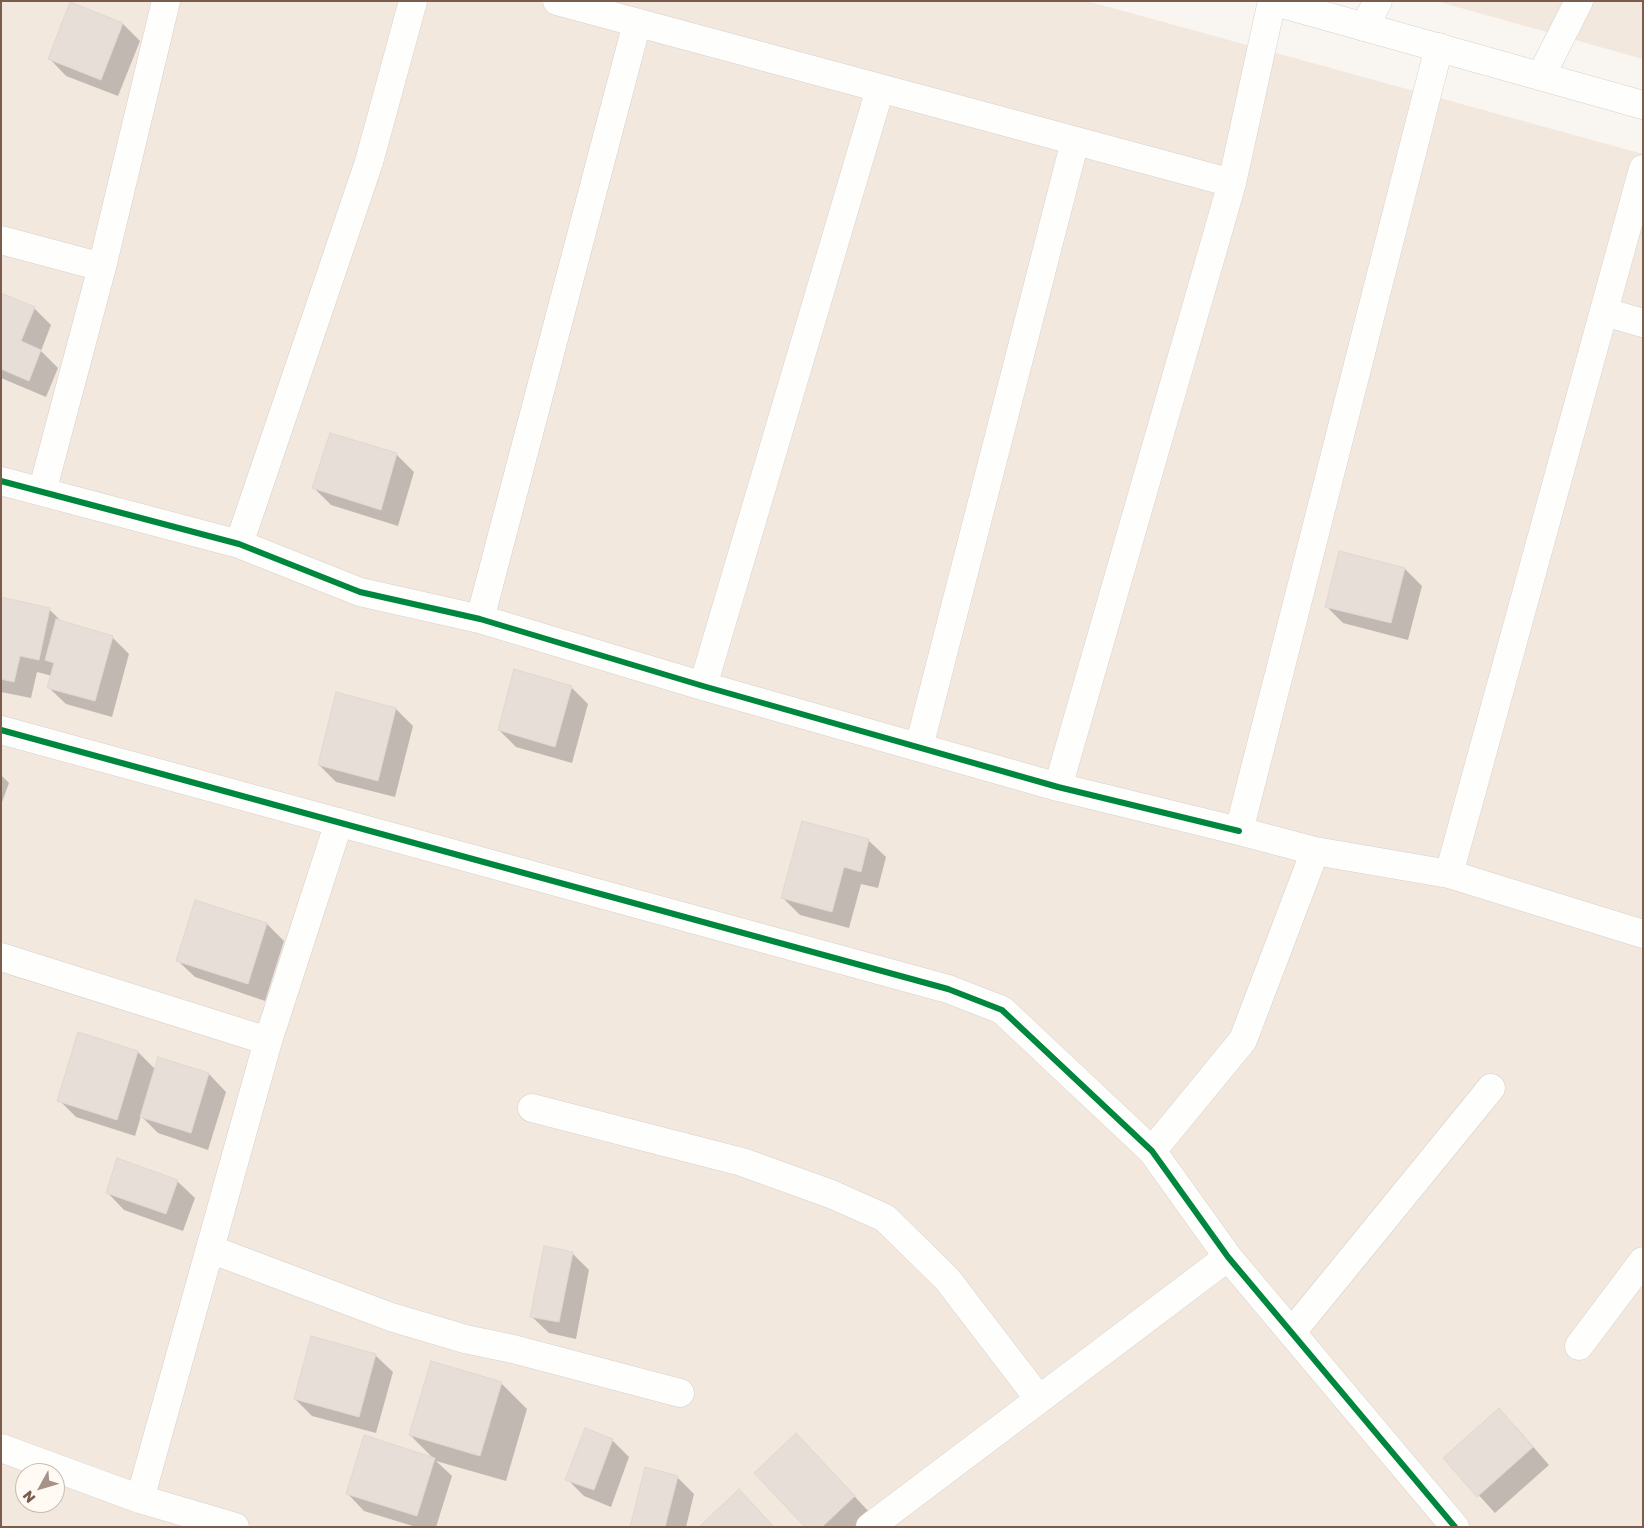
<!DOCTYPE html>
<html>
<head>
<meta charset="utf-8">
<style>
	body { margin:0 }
	#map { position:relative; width:1644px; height:1528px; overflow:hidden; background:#f9f5f0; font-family:"Golos Text",sans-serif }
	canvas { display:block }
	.frame { position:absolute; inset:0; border:2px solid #7a5c4d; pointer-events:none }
	.north { position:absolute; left:15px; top:1463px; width:50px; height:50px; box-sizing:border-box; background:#fffaf3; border:1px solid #cabbb1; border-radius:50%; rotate:231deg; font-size:14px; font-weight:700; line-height:20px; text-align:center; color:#7a5c4d }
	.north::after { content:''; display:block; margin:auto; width:18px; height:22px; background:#a69286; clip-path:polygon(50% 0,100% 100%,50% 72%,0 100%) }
</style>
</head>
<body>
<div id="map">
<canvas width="1644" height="1528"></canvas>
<div class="frame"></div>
<div class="north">N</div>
</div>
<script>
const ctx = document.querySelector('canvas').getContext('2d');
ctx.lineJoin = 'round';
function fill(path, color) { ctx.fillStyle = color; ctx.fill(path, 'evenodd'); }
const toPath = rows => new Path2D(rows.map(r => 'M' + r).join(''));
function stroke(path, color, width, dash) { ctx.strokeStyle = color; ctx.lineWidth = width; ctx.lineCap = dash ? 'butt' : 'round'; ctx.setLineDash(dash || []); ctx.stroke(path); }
const residential = toPath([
	[1,1,1087,1,1643,154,1643,1527,1,1527],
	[25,1473,55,1473,55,1503,25,1503],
	[1436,1,1643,1,1643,59]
]);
const shadow = toPath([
	[123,24,140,41,118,96,66,76,49,58],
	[1,294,34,308,51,325,41,351,58,368,46,397,1,378],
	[330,434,397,455,414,472,398,526,331,505,314,488],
	[1405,569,1422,586,1408,640,1343,623,1326,606],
	[1,598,49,609,63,623,112,637,129,654,112,717,66,704,48,687,52,676,37,672,31,698,1,692],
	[571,687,588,704,572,763,516,747,499,730],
	[337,694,396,709,413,726,395,797,336,782,319,765],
	[1,775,9,783,1,805],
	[868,840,886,857,878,888,861,884,849,928,800,915,783,898],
	[267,924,284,941,265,1001,195,977,177,960],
	[79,1033,138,1052,156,1070,159,1059,209,1074,226,1092,208,1150,158,1133,141,1116,135,1136,76,1117,59,1100],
	[177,1181,195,1198,183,1231,124,1210,107,1192],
	[572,1253,589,1270,576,1339,549,1333,531,1316],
	[375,1355,393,1372,376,1433,312,1416,295,1399],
	[501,1383,527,1409,506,1481,436,1461,452,1476,436,1527,416,1527,364,1511,347,1493,434,1459,410,1435],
	[1516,1427,1549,1465,1495,1513,1445,1458],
	[612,1440,629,1457,611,1507,584,1496,567,1479],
	[813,1452,871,1514,857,1527,806,1527],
	[677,1477,694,1494,686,1527,631,1527]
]);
const building = toPath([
	[70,2,123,23,101,80,48,59,70,2],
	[1,293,35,307,21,341,41,350,29,381,1,369,1,293],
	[330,433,397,453,381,510,312,488,330,433],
	[1339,551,1405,568,1391,623,1325,607,1339,551],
	[1,597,50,608,39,660,20,656,14,682,1,679,1,597],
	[56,619,113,636,95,701,47,688,54,663,45,660,56,619],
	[514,669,572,686,555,747,498,730,514,669],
	[336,692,396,708,378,781,318,765,336,692],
	[802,821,869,839,861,872,844,867,832,912,781,898,802,821],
	[195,900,267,923,248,984,176,961,195,900],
	[78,1032,138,1051,117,1120,57,1101,78,1032],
	[158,1057,209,1073,191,1133,140,1117,158,1057],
	[117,1158,178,1180,166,1214,106,1193,117,1158],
	[544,1246,573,1252,559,1322,530,1317,544,1246],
	[311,1336,376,1354,359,1417,294,1399,311,1336],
	[431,1361,502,1382,480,1456,409,1435,431,1361],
	[1499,1408,1533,1447,1477,1497,1443,1458,1499,1408],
	[585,1428,613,1439,594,1490,565,1480,585,1428],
	[796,1433,855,1496,822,1527,805,1527,754,1473,796,1433],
	[364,1435,435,1458,417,1516,346,1494,364,1435],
	[645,1467,678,1476,665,1527,630,1527,645,1467],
	[739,1489,774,1527,699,1527,739,1489]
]);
const minor = toPath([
	[557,1,1232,183],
	[1364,27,1378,1],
	[1439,47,1239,831,1315,851,1449,874,1643,934],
	[1541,76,1579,1],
	[1,240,102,267],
	[1605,312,1643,323],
	[1,481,239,544,360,592,480,619,703,686,1058,787,1239,831],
	[42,492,102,267,166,1],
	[239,544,369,162,413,1],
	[480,619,637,23],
	[703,686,880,89],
	[1,730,948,989,1002,1010,1152,1151,1228,1257,1455,1527],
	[919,747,1075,141],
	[1058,787,1232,183,1272,1],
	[1449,874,1643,169],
	[1,957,268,1041],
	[532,1108,742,1162,831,1194,885,1218,947,1279,1039,1399],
	[1152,1151,1243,1040,1315,851],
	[210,1249,391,1317,465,1339,513,1349,680,1393],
	[1292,1332,1491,1088],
	[1579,1346,1643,1261],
	[1,1448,140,1499,235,1527],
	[140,1499,268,1041,339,822],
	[870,1527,1228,1257]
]);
const tertiary = toPath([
	[1272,1,1643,105]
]);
const cycleway = toPath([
	[1,481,239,544,360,592,480,619,703,686,1058,787,1239,831],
	[1,730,948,989,1002,1010,1152,1151,1228,1257,1455,1527]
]);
fill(residential, '#f2e8de');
fill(shadow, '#0003');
fill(building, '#e6ded7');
stroke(building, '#e2d8d2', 1);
stroke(minor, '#d7d1cb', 29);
stroke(tertiary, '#d7d1cb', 29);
stroke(minor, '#fefefd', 28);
stroke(tertiary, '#fefefd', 28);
stroke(cycleway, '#00873e', 6);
</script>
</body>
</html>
